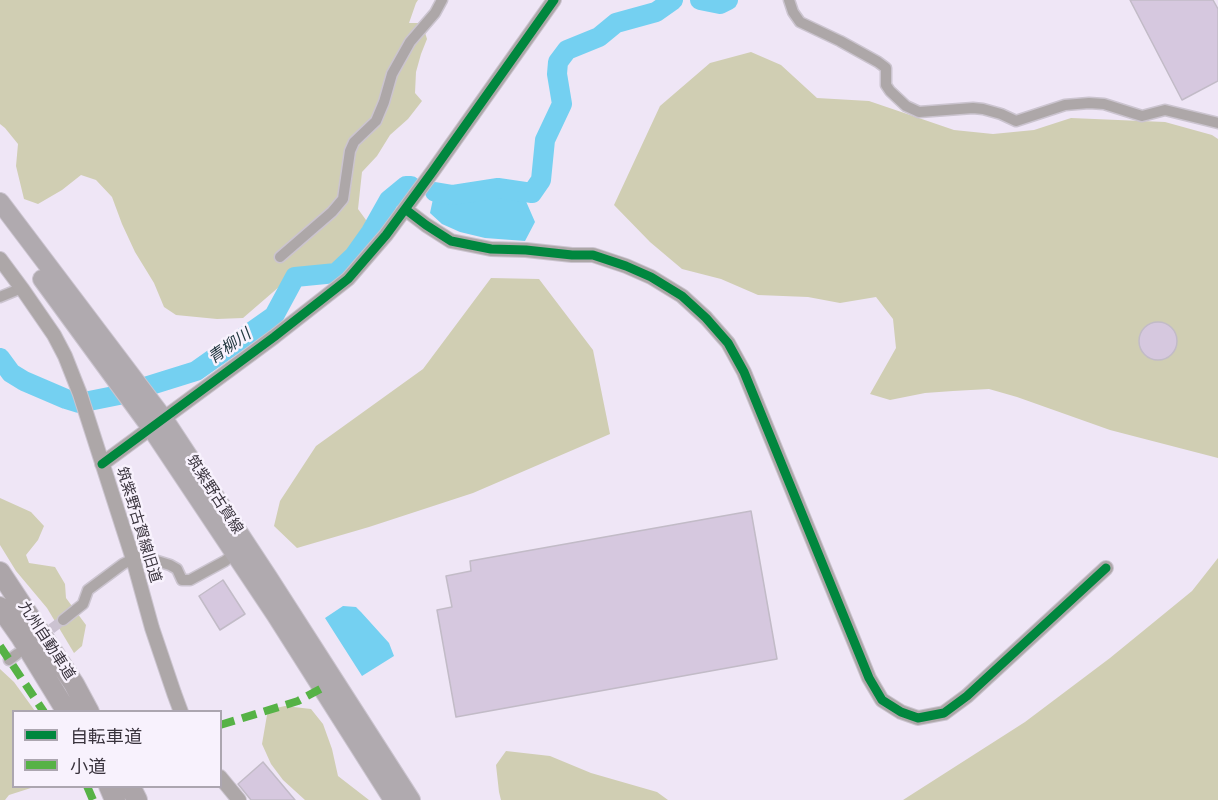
<!DOCTYPE html>
<html>
<head>
<meta charset="utf-8">
<style>
	body { margin:0 }
	#map { position:relative; width:1218px; height:800px; overflow:hidden; background:#efe6f6; font-family:"Roboto Condensed","Noto Sans JP",sans-serif }
	canvas { display:block }
	.legend { position:absolute; left:12px; top:710px; width:210px; height:78px; box-sizing:border-box; background:#f8f2fd; border:2px solid #aca6b0; margin:0; padding:8px 10px; list-style:none; font-size:18px; color:#39333d }
	.legend li { display:flex; align-items:center; gap:12px; height:30px }
	.legend b { width:30px; border:2px solid #aca6b0 }
</style>
</head>
<body>
<div id="map">
<canvas width="1218" height="800"></canvas>
<ul class="legend">
<li><b style="height:8px;background:#00873e"></b>自転車道</li>
<li><b style="height:8px;background:#56b246"></b>小道</li>
</ul>
</div>
<script>
const ctx = document.querySelector('canvas').getContext('2d');
ctx.lineJoin = 'round';
function fill(path, color) { ctx.fillStyle = color; ctx.fill(path, 'evenodd'); }
const toPath = rows => new Path2D(rows.map(r => 'M' + r).join(''));
function stroke(path, color, width, dash) { ctx.strokeStyle = color; ctx.lineWidth = width; ctx.lineCap = dash ? 'butt' : 'round'; ctx.setLineDash(dash || []); ctx.stroke(path); }
function write(font, color, halo, rows, align = 'center') {
  ctx.font = font + ' "Roboto Condensed","Noto Sans JP",sans-serif'; ctx.lineWidth = 5; ctx.setLineDash([]); ctx.textBaseline = 'middle'; ctx.strokeStyle = halo; ctx.fillStyle = color; for (const [text, x, y, turn = 0] of rows) {
    ctx.save(); ctx.translate(x, y); ctx.rotate((+turn || 0) * Math.PI / 180); ctx.textAlign = isNaN(turn) ? turn : align; if (halo) ctx.strokeText(text, 0, 0); ctx.fillText(text, 0, 0); ctx.restore();
  }
}
const green = toPath([
	[0,0,418,0,416,3,409,23,422,23,427,39,421,54,416,72,415,93,422,101,408,119,390,135,377,156,362,172,358,209,366,220,364,240,346,261,338,269,312,270,287,280,243,318,217,319,176,315,164,307,154,283,135,252,122,224,112,197,96,180,81,175,62,190,38,204,24,199,16,166,18,144,5,128,0,124],
	[751,52,781,65,817,98,869,101,954,130,993,134,1034,130,1071,118,1165,122,1212,135,1218,139,1218,458,1110,430,1017,397,989,389,953,391,925,393,890,400,870,394,896,348,893,319,876,297,840,303,808,297,758,295,721,279,682,269,650,242,614,205,660,106,710,63],
	[491,278,539,279,593,350,610,434,473,493,369,527,297,548,274,526,280,501,316,446,423,369],
	[0,498,31,512,44,526,38,540,26,555,29,563,55,567,65,584,66,598,86,625,82,646,74,653,47,608,16,571,0,545],
	[1218,558,1218,800,903,800,1025,722,1110,658,1192,591],
	[0,669,14,682,35,711,14,712,14,786,34,787,9,795,5,800,0,800],
	[285,706,311,709,323,724,332,749,338,776,369,800,305,800,283,780,271,764,262,744,267,715,272,709],
	[506,751,550,756,591,773,657,792,668,800,501,800,499,792,496,765]
]);
const water = toPath([
	[502,195,525,199,535,222,525,241,485,238,460,232,442,224,430,213,433,199,454,202],
	[343,606,356,607,361,612,389,643,394,656,362,676,325,618]
]);
const river = toPath([
	[700,0,720,4,728,0],
	[435,192,453,195,498,188,532,193,541,180,545,140,562,104,557,74,558,62,567,50,599,37,616,23,656,12,673,0],
	[0,358,11,373,24,381,66,399,79,403,119,395,196,371,274,316,295,277,336,273,354,256,371,232,389,200,406,186,411,186]
]);
const building = toPath([
	[1130,0,1213,0,1218,9,1218,81,1182,100,1130,0],
	'1139 341a19 19 0 1 1 38 0a19 19 0 1 1-38 0Z',
	[751,511,777,659,456,717,437,610,452,607,446,576,471,571,470,561,751,511],
	[223,580,245,614,220,630,199,596,223,580],
	[263,762,295,800,251,800,238,784,263,762]
]);
const minorTunnel = toPath([
	[39,638,63,620]
]);
const minor = toPath([
	[789,0,793,12,800,22,840,41,878,62,886,68,886,85,890,91,906,106,919,112,973,108,983,109,1001,114,1016,121,1065,105,1089,103,1104,104,1142,116,1165,110,1218,123],
	[280,257,332,212,343,199,350,151,354,142,376,121,384,102,392,74,410,42,435,13,442,0],
	[0,297,17,290,23,290],
	[63,620,83,604,88,590,123,564,133,559,141,556,170,565,177,569,182,580,190,580,225,561,235,553],
	[9,660,17,654]
]);
const tertiary = toPath([
	[405,209,426,225,451,241,491,249,526,250,572,255,593,255,626,266,651,277,682,296,706,318,728,343,744,372,869,678,882,700,901,712,918,718,944,713,967,696,1106,568],
	[0,259,23,290,54,335,65,356,80,394,133,559,152,628,174,693,181,712],
	[102,464,274,337,348,279,386,235,433,171,554,0],
	[220,777,239,800]
]);
const primary = toPath([
	[0,202,164,419,268,577,411,800],
	[42,279,151,428,275,614,393,800]
]);
const motorway = toPath([
	[0,572,74,684,89,712],
	[0,607,21,637,67,712],
	[109,786,115,800],
	[130,786,137,800]
]);
const quiet = toPath([
	[0,646,44,712],
	[220,725,298,701,322,688],
	[87,786,93,800]
]);
const cycleway = toPath([
	[405,209,426,225,451,241,491,249,526,250,572,255,593,255,626,266,651,277,682,296,706,318,728,343,744,372,869,678,882,700,901,712,918,718,944,713,967,696,1106,568],
	[102,464,274,337,348,279,386,235,433,171,554,0]
]);
const streetNames = [
	["筑紫野古賀線",214,495,57],
	["筑紫野古賀線旧道",138,525,73],
	["九州自動車道",46,641,57]
];
const waterNames = [
	["青柳川",230,347,-35]
];
fill(green, '#d0ceb3');
fill(water, '#74d0f1');
stroke(river, '#74d0f1', 20);
fill(building, '#d6c8df');
stroke(building, '#c2bbc7', 1.5);
stroke(minorTunnel, '#cbc2d1', 10, [10, 5]);
stroke(minor, '#cbc4cf', 13);
stroke(tertiary, '#cbc4cf', 16);
stroke(primary, '#cbc4cf', 20);
stroke(motorway, '#cbc4cf', 22);
stroke(minor, '#ada7a8', 10);
stroke(tertiary, '#ada7a8', 14);
stroke(primary, '#b0aaaf', 18);
stroke(motorway, '#aca5a9', 20);
stroke(quiet, '#56b246', 8, [15, 8]);
stroke(cycleway, '#00873e', 9);
write('15px', '#39333d', '#f8f2fd', streetNames);
write('italic 16px', '#21383f', '#f8f2fd', waterNames);
</script>
</body>
</html>
